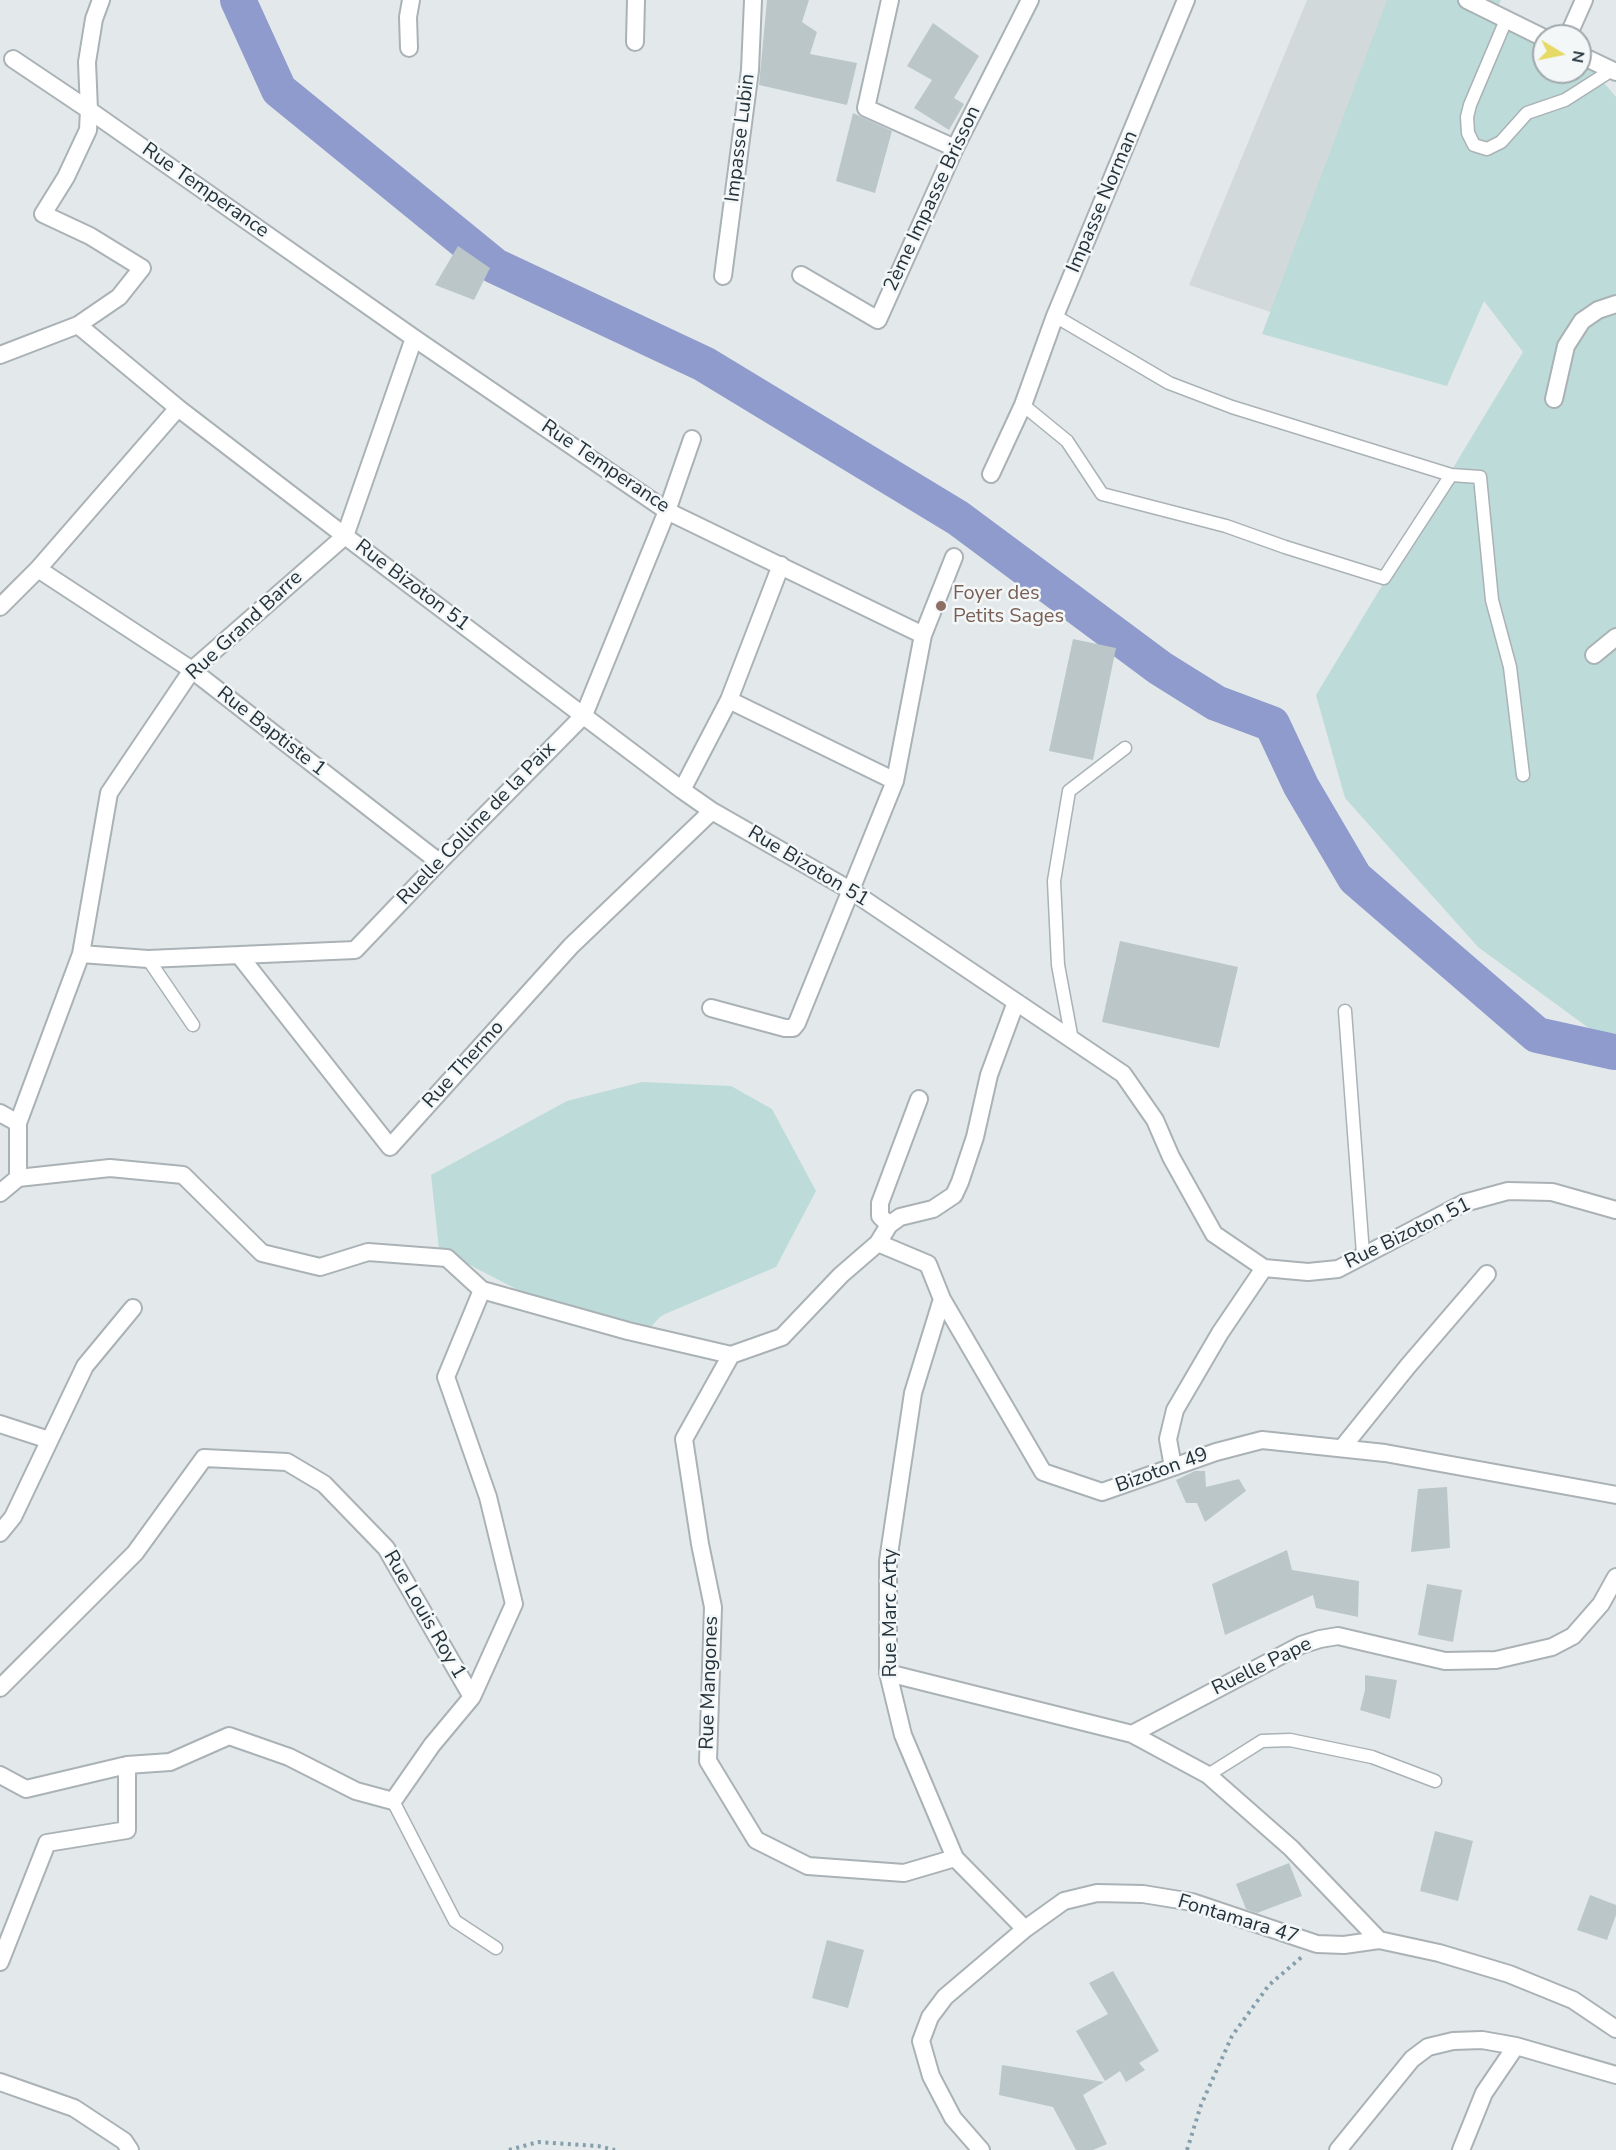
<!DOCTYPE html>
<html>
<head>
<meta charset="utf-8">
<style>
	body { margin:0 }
	#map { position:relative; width:1616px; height:2150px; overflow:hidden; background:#e3e9eb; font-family:"Nunito Sans",sans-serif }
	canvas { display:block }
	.north { position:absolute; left:1532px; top:24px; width:60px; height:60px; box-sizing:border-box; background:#f3f7f8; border:2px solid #a0a8ac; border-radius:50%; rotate:100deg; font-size:16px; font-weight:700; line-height:24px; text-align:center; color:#24323b }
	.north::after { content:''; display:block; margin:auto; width:21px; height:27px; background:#e6d966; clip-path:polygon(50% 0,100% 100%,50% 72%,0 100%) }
</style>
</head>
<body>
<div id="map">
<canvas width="1616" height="2150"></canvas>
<div class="north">N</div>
</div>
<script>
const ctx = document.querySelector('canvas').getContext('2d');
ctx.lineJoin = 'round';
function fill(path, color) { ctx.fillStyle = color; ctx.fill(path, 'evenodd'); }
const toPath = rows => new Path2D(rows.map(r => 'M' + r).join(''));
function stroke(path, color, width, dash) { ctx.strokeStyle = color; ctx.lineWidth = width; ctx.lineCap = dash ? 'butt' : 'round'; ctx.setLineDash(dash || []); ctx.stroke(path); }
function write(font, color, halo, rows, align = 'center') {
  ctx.font = font + ' "Nunito Sans",sans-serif'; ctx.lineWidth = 5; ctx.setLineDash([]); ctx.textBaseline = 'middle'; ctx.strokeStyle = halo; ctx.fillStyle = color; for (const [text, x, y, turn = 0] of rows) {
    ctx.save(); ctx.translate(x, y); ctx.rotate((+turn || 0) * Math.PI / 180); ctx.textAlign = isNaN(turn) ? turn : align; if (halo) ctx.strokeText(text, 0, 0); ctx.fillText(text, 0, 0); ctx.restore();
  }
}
const built = toPath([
	[1307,0,1452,0,1340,335,1189,285]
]);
const green = toPath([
	[1387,0,1501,0,1496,11,1544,36,1544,72,1580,72,1580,55,1616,97,1616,1048,1478,947,1345,798,1316,695,1523,352,1484,301,1447,386,1262,334],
	[642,1082,731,1086,772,1109,816,1191,776,1267,665,1314,660,1317,636,1343,576,1320,439,1249,431,1175,567,1101]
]);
const river = toPath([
	[238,0,279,90,495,266,704,364,958,518,1160,668,1216,703,1272,724,1301,786,1355,878,1537,1035,1614,1052]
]);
const building = toPath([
	[767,0,809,0,802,22,817,32,810,54,857,63,847,105,759,85],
	[933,23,979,56,954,98,964,104,949,130,914,108,932,80,907,66],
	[853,113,892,131,875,193,836,181],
	[458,246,490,268,474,300,435,285],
	[1073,639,1116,648,1093,760,1049,751],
	[1120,941,1238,967,1219,1048,1102,1022],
	[1195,1471,1205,1471,1206,1487,1239,1479,1246,1491,1205,1522,1197,1503,1186,1503,1176,1480],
	[1447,1487,1450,1548,1411,1552,1418,1489],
	[1287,1550,1292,1570,1359,1581,1358,1617,1316,1608,1313,1595,1225,1635,1212,1584],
	[1427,1584,1462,1590,1453,1642,1418,1635],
	[1365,1675,1397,1680,1390,1719,1360,1710,1365,1690],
	[1435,1831,1473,1841,1458,1901,1420,1891],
	[1289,1863,1302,1896,1257,1913,1246,1909,1236,1884],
	[1590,1895,1616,1905,1616,1915,1607,1940,1577,1930],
	[827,1940,864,1950,848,2008,812,1998],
	[1113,1971,1159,2051,1139,2063,1145,2070,1126,2082,1120,2071,1105,2081,1076,2031,1108,2014,1089,1983],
	[1002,2065,1104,2082,1083,2095,1107,2144,1093,2150,1076,2150,1053,2107,999,2095]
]);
const path = toPath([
	[509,2150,538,2142,598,2146,615,2150],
	[1187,2150,1201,2105,1232,2036,1269,1985,1303,1956]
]);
const service = toPath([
	[1506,20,1470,105,1467,117,1468,133,1474,145,1487,149,1501,142,1527,113,1565,100,1612,70],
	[1023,405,1067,441,1102,494,1226,526,1285,547,1384,578,1451,475,1232,407,1169,383,1055,316],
	[1451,475,1480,477,1492,600,1510,667,1523,775],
	[148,959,193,1025],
	[1345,1011,1363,1254],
	[1072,1040,1058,965,1054,881,1069,791,1125,748],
	[1208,1775,1262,1741,1290,1740,1372,1757,1435,1781],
	[393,1801,455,1921,496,1948]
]);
const minor = toPath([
	[890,0,866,108,955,148],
	[1467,0,1544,38],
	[1568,36,1584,0],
	[635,42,636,0],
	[409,48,408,17,411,0],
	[1580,55,1616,72],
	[13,59,89,110,414,338,667,511,923,635,895,781,797,1023,793,1028,785,1028,711,1008],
	[801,275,878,320,955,148,1030,0],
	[723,276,750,70,753,0],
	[78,325,119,297,142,268,90,236,43,214,66,177,88,130,89,110,87,62,94,19,101,0],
	[0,355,78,325,178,408,345,536,682,790,712,811,850,890,1123,1074,1155,1120,1171,1157,1214,1234,1264,1268,1308,1272,1338,1269,1464,1203,1508,1191,1552,1192,1616,1210],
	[1554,399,1566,346,1582,321,1598,310,1616,304],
	[991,474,1023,405,1055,316,1186,0],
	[38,569,192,670,439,862],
	[0,607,38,569,178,408],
	[923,635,954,557],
	[1594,655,1616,637],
	[729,700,895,781],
	[682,790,729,700,781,565],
	[81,954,148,959,355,950,439,862,584,715,667,511,692,439],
	[239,955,390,1147,571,946,712,811],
	[0,1113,18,1123],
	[18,1178,18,1123,81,954,109,793,192,670,345,536,414,338],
	[0,1193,18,1178,110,1168,183,1175,262,1253,320,1267,368,1252,447,1258,482,1290,628,1331,731,1355],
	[889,1225,880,1216,880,1203,919,1099],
	[878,1243,889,1225,900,1217,933,1209,954,1195,960,1182,975,1137,989,1075,1016,1002],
	[942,1299,913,1393,888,1561,888,1673,903,1735,955,1858,1025,1929],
	[731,1355,782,1337,841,1275,878,1243,928,1264,942,1299,1043,1472,1102,1492,1216,1452,1262,1440,1385,1453,1616,1495],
	[731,1355,684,1439,700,1544,713,1607,708,1761,756,1840,808,1866,904,1873,955,1858],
	[0,1424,49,1440],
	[1342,1448,1408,1366,1487,1274],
	[1173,1467,1168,1439,1175,1410,1220,1333,1264,1268],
	[0,1533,13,1517,85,1366,133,1308],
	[888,1673,1132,1734,1301,1645,1320,1639,1338,1636,1445,1661,1496,1660,1552,1647,1573,1636,1601,1604,1616,1577],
	[0,1688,135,1553,204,1458,287,1462,324,1484,386,1548,472,1697,514,1604,488,1497,446,1377,482,1290],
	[1132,1734,1208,1775,1291,1848,1379,1940],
	[0,1775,26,1789,127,1765,170,1762,229,1736,289,1757,356,1791,393,1801,432,1745,472,1697],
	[0,1962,47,1843,127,1830,127,1765],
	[0,2082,74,2108,124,2141,130,2150],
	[981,2150,953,2118,931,2076,921,2041,930,2017,945,1997,1025,1929,1064,1901,1097,1893,1143,1894,1192,1902,1317,1944,1344,1945,1379,1940,1439,1953,1509,1974,1573,2000,1616,2029],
	[1338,2150,1412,2059,1428,2047,1453,2041,1482,2040,1516,2046,1616,2075],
	[1461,2150,1484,2093,1516,2046]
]);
const markers = [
	[941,606,6,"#8d6e63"]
];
const streetNames = [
	["Impasse Lubin",741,138,-83],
	["Rue Temperance",205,191,35],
	["2ème Impasse Brisson",933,199,-65],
	["Impasse Norman",1103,202,-67],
	["Rue Temperance",605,467,34],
	["Rue Bizoton 51",412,586,37],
	["Rue Grand Barre",245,626,-43],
	["Rue Baptiste 1",271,732,38],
	["Ruelle Colline de la Paix",477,824,-46],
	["Rue Bizoton 51",808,867,31],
	["Rue Thermo",464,1065,-48],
	["Rue Bizoton 51",1408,1234,-26],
	["Bizoton 49",1162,1471,-20],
	["Rue Marc Arty",891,1613,-90],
	["Rue Louis Roy 1",424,1615,60],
	["Ruelle Pape",1262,1667,-26],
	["Rue Mangones",710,1683,-88],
	["Fontamara 47",1238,1920,17]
];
const educationNames = [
	["Foyer des",953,594],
	["Petits Sages",953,617]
];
fill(built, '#d1d9db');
fill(green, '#bddbd8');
stroke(river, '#8f9bcc', 36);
fill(building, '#bbc6c9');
stroke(service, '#aab2b6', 15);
stroke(minor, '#aab2b6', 20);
stroke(path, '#869fac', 4, [3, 4.5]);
stroke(service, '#fff', 12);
stroke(minor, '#fff', 16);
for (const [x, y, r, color] of markers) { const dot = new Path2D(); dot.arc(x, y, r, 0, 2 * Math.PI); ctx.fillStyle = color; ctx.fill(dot); stroke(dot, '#f3f7f8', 2); }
write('20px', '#24323b', '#f3f7f8', streetNames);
write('20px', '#785e54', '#f3f7f8', educationNames, 'left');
</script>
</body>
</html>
